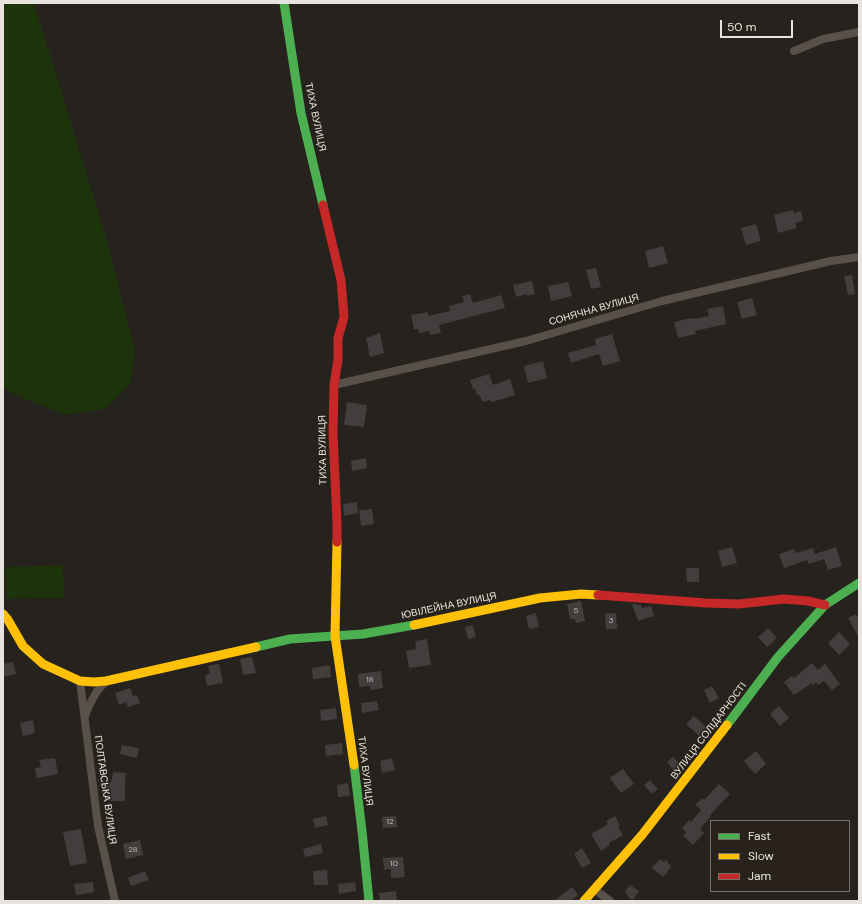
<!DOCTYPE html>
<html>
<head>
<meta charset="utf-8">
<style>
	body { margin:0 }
	#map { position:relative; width:862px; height:904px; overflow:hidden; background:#26221e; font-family:"DM Sans",sans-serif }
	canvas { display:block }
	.frame { position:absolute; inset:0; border:4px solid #e7e3de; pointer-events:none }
	.legend { position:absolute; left:710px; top:820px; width:140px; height:72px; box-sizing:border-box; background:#29221b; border:1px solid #756f69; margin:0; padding:5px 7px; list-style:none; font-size:12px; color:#e7e3de }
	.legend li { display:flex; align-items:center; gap:8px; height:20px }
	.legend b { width:20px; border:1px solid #756f69 }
	.scale { position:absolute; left:720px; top:20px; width:73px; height:18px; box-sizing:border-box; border:2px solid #e7e3de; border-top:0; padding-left:5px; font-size:12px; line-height:14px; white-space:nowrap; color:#e7e3de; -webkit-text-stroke:3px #29221b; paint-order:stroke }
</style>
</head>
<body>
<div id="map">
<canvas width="862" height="904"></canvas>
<div class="frame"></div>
<ul class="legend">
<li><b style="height:5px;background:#4caf50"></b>Fast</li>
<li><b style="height:5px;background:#ffc107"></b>Slow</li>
<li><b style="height:5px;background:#c62828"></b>Jam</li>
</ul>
<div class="scale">50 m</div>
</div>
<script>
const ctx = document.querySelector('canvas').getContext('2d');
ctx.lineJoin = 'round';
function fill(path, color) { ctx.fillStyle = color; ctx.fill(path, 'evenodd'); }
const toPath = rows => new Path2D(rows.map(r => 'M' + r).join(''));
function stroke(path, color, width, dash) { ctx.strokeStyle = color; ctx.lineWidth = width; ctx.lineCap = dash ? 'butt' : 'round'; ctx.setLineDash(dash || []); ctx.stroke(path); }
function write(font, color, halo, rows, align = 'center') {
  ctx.font = font + ' "DM Sans",sans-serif'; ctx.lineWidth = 3; ctx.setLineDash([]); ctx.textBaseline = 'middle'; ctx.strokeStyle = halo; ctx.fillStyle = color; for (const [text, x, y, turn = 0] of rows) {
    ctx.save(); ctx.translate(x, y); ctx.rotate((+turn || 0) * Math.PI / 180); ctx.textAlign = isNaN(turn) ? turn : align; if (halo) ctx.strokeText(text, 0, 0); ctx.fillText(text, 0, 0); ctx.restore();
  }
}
const green = toPath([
	[3,3,33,3,41,25,105,234,135,350,130,385,106,409,64,415,9,392,3,385],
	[63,565,64,598,6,599,5,567]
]);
const building = toPath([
	[793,210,794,213,801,211,803,221,795,223,797,228,778,233,774,215],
	[756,224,761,241,746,245,741,228],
	[663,246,668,263,649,268,645,251],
	[596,268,601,287,591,289,586,270],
	[852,275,855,294,848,295,844,276],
	[532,281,535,294,527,296,527,294,516,297,513,285],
	[568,282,572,296,551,301,548,286],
	[470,294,473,303,501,295,505,308,439,325,441,333,430,335,429,331,419,333,418,329,414,329,411,315,428,312,428,316,450,311,449,306,464,302,462,296],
	[752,298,757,315,742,319,737,302],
	[723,306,726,324,695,331,696,334,678,338,674,322,691,318,692,319,709,316,707,309],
	[380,333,384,353,370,357,366,338],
	[612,334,620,361,603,366,599,354,571,363,568,353,596,345,595,339],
	[543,361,547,378,528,383,524,366],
	[489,374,493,385,510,379,515,395,492,402,489,400,483,402,480,396,476,394,476,389,473,389,470,380],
	[347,402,367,405,364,427,344,425],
	[366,458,367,468,352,471,351,461],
	[357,502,358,513,344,516,343,504],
	[372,509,374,524,361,526,359,510],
	[732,547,737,563,722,567,718,551],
	[836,547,842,566,828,570,824,559,809,564,807,560,784,568,779,554,794,549,796,553,813,548,815,554],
	[686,568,699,568,699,582,687,582],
	[581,601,585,621,576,623,575,619,570,619,567,604],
	[632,604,641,605,642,608,651,606,654,616,638,621],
	[536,613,539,627,529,629,526,616],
	[616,613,617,629,606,629,605,614],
	[856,614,859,619,859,638,848,618],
	[473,625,476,637,468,639,465,627],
	[768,628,777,638,767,647,758,637],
	[839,632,850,644,839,655,828,643],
	[427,639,431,665,409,668,406,651,416,649,415,641],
	[252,657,256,673,243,675,240,659],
	[13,662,16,674,3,677,3,664],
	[812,663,818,670,825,664,840,684,832,690,824,681,818,685,816,682,813,685,812,683,794,695,784,682,792,676,794,678],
	[219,664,223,683,207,686,205,675,210,674,208,666],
	[330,665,331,677,313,679,312,668],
	[381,671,383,688,370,690,370,686,359,687,358,674],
	[712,686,719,698,710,703,704,690],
	[130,688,133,696,137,695,140,703,128,707,126,702,119,705,115,693],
	[377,701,379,710,362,713,361,703],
	[779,706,789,718,780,726,770,714],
	[336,708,337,719,321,721,320,710],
	[694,716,706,727,699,736,686,724],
	[33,720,35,733,23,736,20,723],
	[342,743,343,754,326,756,325,745],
	[122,745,139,748,137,758,120,754],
	[756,751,766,764,755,774,744,761],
	[673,757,681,765,674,771,667,762],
	[55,758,58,774,37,778,35,768,41,767,39,760],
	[392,758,395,770,382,773,380,761],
	[623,769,634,784,621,793,610,778],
	[113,772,126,773,125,784,125,801,107,801,107,783,111,783],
	[650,780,658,789,652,794,644,785],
	[348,783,350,796,338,797,337,785],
	[719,784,730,794,710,815,711,816,700,829,704,833,693,845,683,836,686,832,682,828,689,820,691,822,701,810,695,805,702,798,704,800],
	[326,816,328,825,315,828,313,819],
	[396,816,397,827,383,828,382,817],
	[615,816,620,825,618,827,623,835,609,843,610,845,601,851,591,834,608,824,606,821],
	[81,829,87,863,70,866,63,832],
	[140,840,143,855,126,859,123,844],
	[321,844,323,853,305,857,303,849],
	[582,848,591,863,582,868,574,854],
	[403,857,405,877,391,878,391,869,384,870,383,858],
	[660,859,664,862,666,859,671,867,663,877,652,868],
	[327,870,328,885,314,885,313,871],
	[145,871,149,880,131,886,128,878],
	[93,882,94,892,76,895,74,884],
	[355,882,356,891,339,894,338,884],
	[630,885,639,891,633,900,629,898,625,891],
	[572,887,578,895,570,901,554,901],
	[396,891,397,901,380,901,379,893]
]);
const street = toPath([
	[794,51,823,39,859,32],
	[334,385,526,341,662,301,831,261,859,257],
	[80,681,98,826,115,901],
	[85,716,90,704,97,691,106,681],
	[594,889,610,901]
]);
const fast = toPath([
	[284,3,301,113,323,205],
	[256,647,290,639,363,634,414,625],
	[727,725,778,657,825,605,859,583],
	[354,765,362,831,369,901]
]);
const slow = toPath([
	[337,542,335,636,354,765],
	[3,614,8,620,23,646,43,664,80,681,94,682,106,681,256,647],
	[414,625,540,598,581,594,598,595],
	[584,901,642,835,727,725]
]);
const jam = toPath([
	[323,205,341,280,344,317,338,338,338,360,334,385,333,433,337,523,337,542],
	[598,595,706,603,739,604,784,599,808,601,825,605]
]);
const numberNames = [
	["5",576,611],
	["3",611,621],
	["18",370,680],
	["12",390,822],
	["28",133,850],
	["10",394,864]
];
const streetNames = [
	["ТИХА ВУЛИЦЯ",315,117,78],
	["СОНЯЧНА ВУЛИЦЯ",594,310,-16],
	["ТИХА ВУЛИЦЯ",323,450,-91],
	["ЮВІЛЕЙНА ВУЛИЦЯ",449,606,-12],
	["ВУЛИЦЯ СОЛІДАРНОСТІ",709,731,-53],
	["ТИХА ВУЛИЦЯ",365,771,83],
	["ПОЛТАВСЬКА ВУЛИЦЯ",105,790,82]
];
fill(green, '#1d330c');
fill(building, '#423e3d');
stroke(street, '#595048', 8);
stroke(fast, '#4caf50', 9);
stroke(slow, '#ffc107', 9);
stroke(jam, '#c62828', 9);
write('8px', '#bebab6', null, numberNames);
write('10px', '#e7e3de', '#29221b', streetNames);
</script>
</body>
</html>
